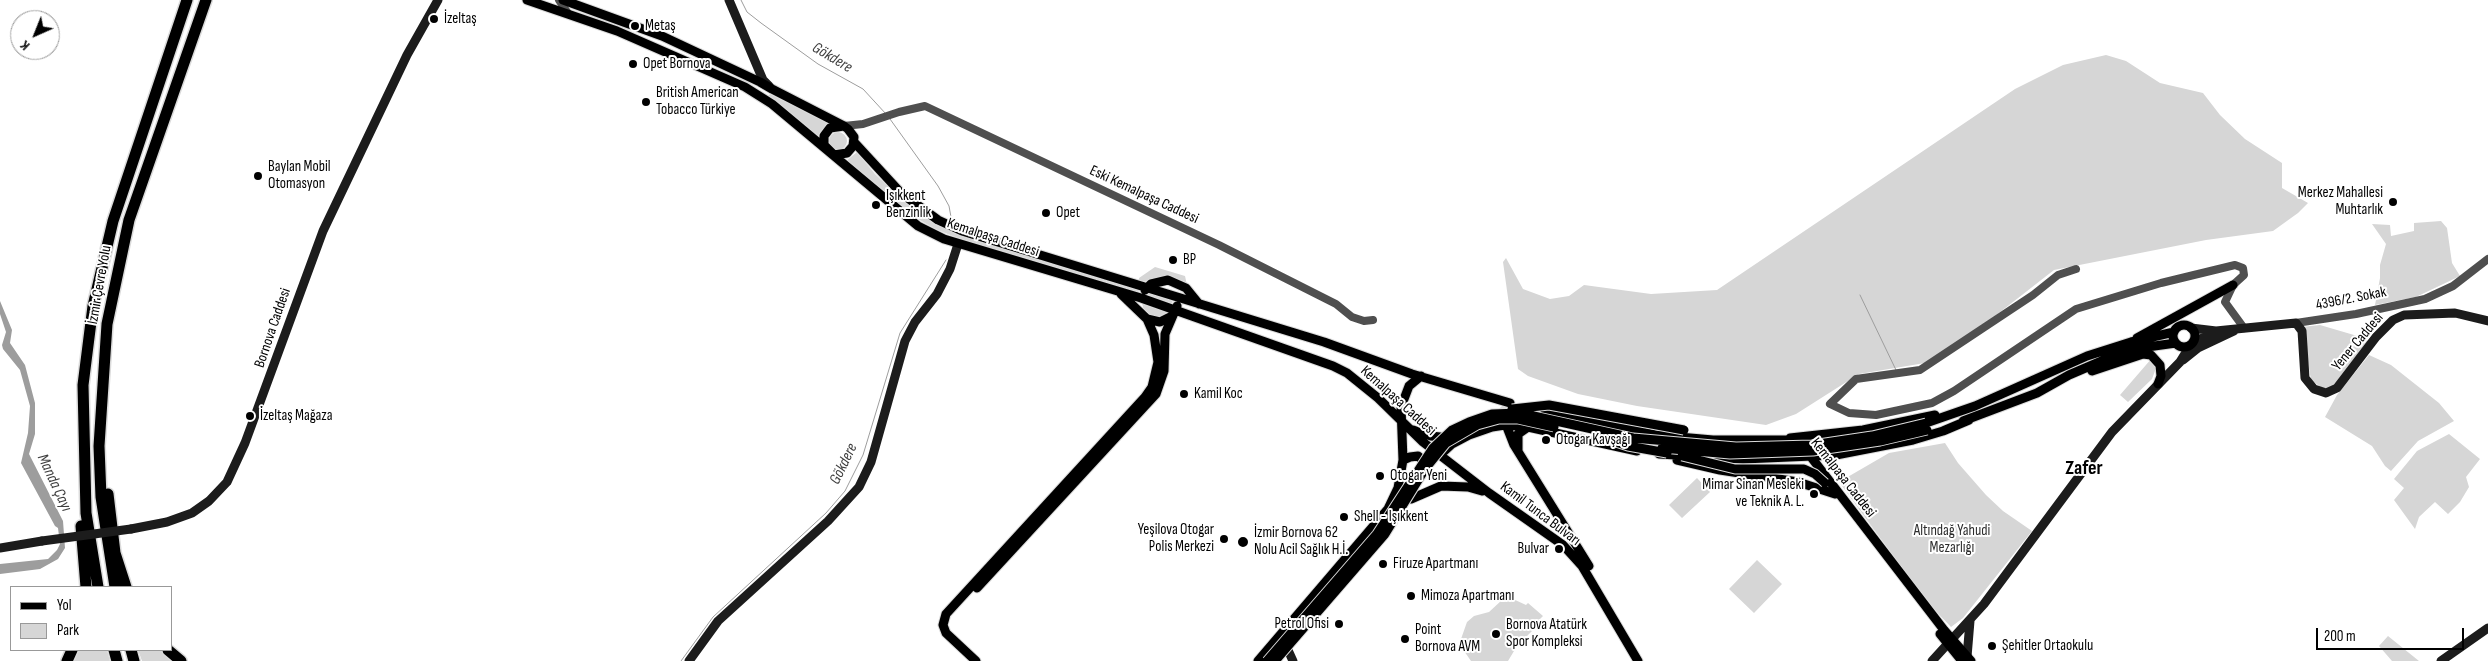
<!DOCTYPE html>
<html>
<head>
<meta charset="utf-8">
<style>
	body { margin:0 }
	#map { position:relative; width:2488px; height:661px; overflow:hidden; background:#fff; font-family:"Sofia Sans Condensed",sans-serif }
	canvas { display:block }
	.legend { position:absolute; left:10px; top:586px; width:162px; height:65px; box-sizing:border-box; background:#fff; border:1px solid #999; margin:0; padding:6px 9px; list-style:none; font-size:15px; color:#000 }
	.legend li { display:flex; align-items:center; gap:10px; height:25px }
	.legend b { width:25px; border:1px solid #999 }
	.north { position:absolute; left:10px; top:10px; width:50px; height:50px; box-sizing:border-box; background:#fff; border:1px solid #999; border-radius:50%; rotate:224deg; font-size:14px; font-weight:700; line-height:20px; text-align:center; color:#000 }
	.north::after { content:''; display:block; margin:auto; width:18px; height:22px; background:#000; clip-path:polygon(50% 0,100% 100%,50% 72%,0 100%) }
	.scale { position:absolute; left:2316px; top:628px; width:148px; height:22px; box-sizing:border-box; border:2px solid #000; border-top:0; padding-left:6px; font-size:15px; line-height:18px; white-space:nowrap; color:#000; -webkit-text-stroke:4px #fff; paint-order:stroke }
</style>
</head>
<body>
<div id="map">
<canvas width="2488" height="661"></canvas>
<ul class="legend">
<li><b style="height:6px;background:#000"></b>Yol</li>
<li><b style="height:14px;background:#d6d6d6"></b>Park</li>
</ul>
<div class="north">K</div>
<div class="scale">200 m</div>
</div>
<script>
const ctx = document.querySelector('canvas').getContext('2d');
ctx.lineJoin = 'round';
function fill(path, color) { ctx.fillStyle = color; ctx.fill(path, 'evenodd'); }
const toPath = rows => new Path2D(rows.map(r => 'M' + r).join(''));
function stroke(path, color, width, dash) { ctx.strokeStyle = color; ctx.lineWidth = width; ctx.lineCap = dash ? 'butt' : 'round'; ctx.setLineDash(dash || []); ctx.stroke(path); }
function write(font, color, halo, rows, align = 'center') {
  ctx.font = font + ' "Sofia Sans Condensed",sans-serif'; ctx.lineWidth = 4; ctx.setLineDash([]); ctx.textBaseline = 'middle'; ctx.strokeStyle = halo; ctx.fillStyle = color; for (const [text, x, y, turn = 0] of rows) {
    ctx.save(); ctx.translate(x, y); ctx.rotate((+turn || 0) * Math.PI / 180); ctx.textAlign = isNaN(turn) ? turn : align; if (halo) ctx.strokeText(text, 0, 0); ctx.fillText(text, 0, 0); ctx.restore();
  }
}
const green = toPath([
	[2106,55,2126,61,2160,83,2203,93,2220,115,2245,139,2282,163,2282,188,2308,203,2298,213,2273,231,2206,240,2054,270,1995,316,1925,363,1859,374,1796,414,1766,425,1637,406,1578,394,1528,376,1518,369,1503,262,1506,258,1523,289,1550,299,1569,296,1584,285,1651,294,1717,290,2015,89,2063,65],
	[770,94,805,111,828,123,817,137,768,97],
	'829 141a9 9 0 1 1 18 0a9 9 0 1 1-18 0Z',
	[857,152,875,174,906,203,940,226,963,236,1139,290,1138,293,968,242,935,229,906,212,846,161],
	[2441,221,2447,228,2452,263,2460,276,2416,297,2375,305,2380,278,2380,265,2386,244,2372,224,2390,225,2391,236,2414,231,2414,223],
	[1155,267,1185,276,1187,285,1139,281,1139,278],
	[1147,292,1172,300,1173,305,1146,296],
	[1142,303,1171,312,1162,318,1152,318,1144,311],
	[2320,325,2354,335,2371,342,2347,376,2329,389,2322,388,2311,380,2302,327],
	[2369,355,2391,365,2439,403,2454,421,2418,441,2391,471,2385,466,2372,446,2325,417,2337,395],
	[2152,358,2156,368,2152,379,2128,402,2120,395],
	[2449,434,2480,459,2466,477,2469,487,2460,502,2448,514,2435,502,2419,517,2415,529,2394,500,2404,488,2394,479,2417,451],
	[1945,443,1958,463,1986,495,2003,511,2032,531,1963,618,1951,627,1928,603,1839,482,1889,453],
	[1697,478,1710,492,1682,518,1669,505],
	[1757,560,1782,584,1754,613,1729,589],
	[1513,599,1526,605,1528,603,1543,616,1539,620,1541,622,1517,646,1508,661,1471,661,1462,648,1461,639,1467,622,1474,616,1489,612,1502,600],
	[2388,636,2419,661,2392,661,2379,646],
	[75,650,107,650,110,661,71,661],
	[138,650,162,650,173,661,142,661]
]);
const water = toPath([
	[0,301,12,330,10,343,25,365,35,403,35,434,29,454,63,521,65,548,58,559,40,569,0,574,0,564,48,559,57,550,60,544,58,528,55,526,21,463,28,433,30,406,20,370,3,349,2,345,6,332,0,314]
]);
const stream = toPath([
	[741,0,747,12,761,23,818,64,863,89,886,114],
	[890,119,938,186,949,206,951,217],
	[1860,295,1896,370],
	[681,661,713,617,826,513,845,491,863,455,900,333,946,260]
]);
const primaryTunnel = toPath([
	[1501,407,1507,414,1506,419]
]);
const tertiary = toPath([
	[559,0,567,12],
	[844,126,863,124,899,112,925,106,1219,245,1336,304,1352,317,1364,321,1373,320],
	[2076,269,2058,275,2033,295,1920,370,1856,379,1830,404,1849,413,1876,415,1932,403,1954,391,2076,309,2161,283,2235,265,2243,268,2244,275,2233,285,2225,302,2244,328],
	[2296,323,2356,314,2425,299,2453,286,2488,259]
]);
const secondary = toPath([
	[729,0,763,80,769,86],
	[2191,328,2216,331,2296,323,2302,331,2305,378,2314,389,2326,393,2337,388,2376,337,2393,320,2404,315,2455,313,2488,321],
	[2193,343,2214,332],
	[2183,360,2198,348,2234,331],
	[131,529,167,522,192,513,209,501,227,482,245,443,323,231,407,55,438,0],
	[0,548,42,541],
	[1288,650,1293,661],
	[1967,657,1970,621],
	[689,661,718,621,828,521,859,487,871,462,905,341,915,322,937,294,950,269,958,244],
	[1932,661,1984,604,2112,432,2180,362,2190,346],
	[2441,661,2488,628]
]);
const primary = toPath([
	[527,0,617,31,745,87,772,104,918,226,944,239,1141,298,1333,366,1347,373,1378,398,1423,442,1489,493,1563,545,1582,566,1638,661],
	[563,0,662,36,760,82,772,89,844,126,848,129,854,137,853,146,847,153,834,155,824,145,824,136,830,128,844,126],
	[854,142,901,193,938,220,962,231,1324,342,1412,374,1510,403],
	[1145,290,1151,284,1168,280,1186,288,1199,304],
	[1147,319,1160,322,1172,316],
	'2173 336a11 11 0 1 1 22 0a11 11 0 1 1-22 0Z',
	[2137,338,2233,285],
	[2092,371,2143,354,2151,355,2160,365,2161,376,2158,384],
	[1545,411,1656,435,1713,440,1795,440,1811,457,1944,630,1971,661],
	[1963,421,2037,393,2069,375,2104,360,2140,348,2176,343],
	[1503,423,1505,422,1514,445,1589,566],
	[1926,423,1975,406,2087,356,2131,342,2174,332],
	[1413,430,1431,436,1449,438],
	[1790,438,1863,430,1935,415],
	[1518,450,1518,434,1528,427],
	[1659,454,1743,459,1836,455,1913,440,1943,431,1969,420],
	[1440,455,1452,444,1469,435,1492,427,1505,425,1528,427,1637,451],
	[1403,460,1410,457,1418,456,1426,463,1428,468],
	[1677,460,1720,470,1798,482,1835,494],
	[1411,499,1441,486,1468,487,1482,491],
	[977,588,1156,394,1164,371,1165,334,1177,306],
	[1940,634,1962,661],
	[976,661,946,633,943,625,946,614,1145,397,1152,387,1158,362,1154,335,1147,319,1121,294],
	[1258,661,1388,509,1398,488,1403,460,1401,407,1409,386,1421,376]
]);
const motorway = toPath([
	[108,494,115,553,126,587],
	[81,526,86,587],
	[98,587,86,513,83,385,93,306,113,221,187,0],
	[115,587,101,497,99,446,107,324,129,220,206,0],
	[114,650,117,661],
	[131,650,134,661],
	[168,650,181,661],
	[67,661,72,650]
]);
const secondaryBridge = toPath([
	[42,541,131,529]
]);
const primaryBridge = toPath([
	[1512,409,1549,405,1684,430],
	[1607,439,1628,446,1667,453],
	[1662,448,1730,454,1813,451,1880,441,1927,430],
	[1682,456,1735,469,1804,469,1815,474,1825,483],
	[1267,661,1377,534,1433,448,1452,430,1469,422,1492,414,1520,413,1633,438,1736,447,1812,445,1872,436,1926,423],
	[1275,661,1385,534,1425,469,1446,443,1477,425,1499,419,1518,419,1554,427]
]);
const markers = [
	[434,19,5,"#000"],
	[635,26,5,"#000"],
	[633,64,5,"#000"],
	[646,102,5,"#000"],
	[258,176,5,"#000"],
	[2393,202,5,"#000"],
	[876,205,5,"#000"],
	[1046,213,5,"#000"],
	[1173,260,5,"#000"],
	[1184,394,5,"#000"],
	[250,416,5,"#000"],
	[1546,440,5,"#000"],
	[1380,476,5,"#000"],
	[1814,494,5,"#000"],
	[1344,517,5,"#000"],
	[1224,539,5,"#000"],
	[1243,542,6,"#000"],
	[1559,549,5,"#000"],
	[1383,564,5,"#000"],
	[1411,596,5,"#000"],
	[1339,624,5,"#000"],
	[1496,634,5,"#000"],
	[1405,639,5,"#000"],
	[1992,646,5,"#000"]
];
const poiNames = [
	["İzeltaş",444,19],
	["Metaş",645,26],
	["Opet Bornova",643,64],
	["British American",656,93],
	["Tobacco Türkiye",656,110],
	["Baylan Mobil",268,167],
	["Otomasyon",268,184],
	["Merkez Mahallesi",2383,193,"right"],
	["Muhtarlık",2383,210,"right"],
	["Işıkkent",886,196],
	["Benzinlik",886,213],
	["Opet",1056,213],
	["BP",1183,260],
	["Kamil Koc",1194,394],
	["İzeltaş Mağaza",260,416],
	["Otogar Kavşağı",1556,440],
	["Otogar Yeni",1390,476],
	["Mimar Sinan Mesleki",1804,485,"right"],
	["ve Teknik A. L.",1804,502,"right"],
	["Shell - Işıkkent",1354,517],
	["Yeşilova Otogar",1214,530,"right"],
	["Polis Merkezi",1214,547,"right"],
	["İzmir Bornova 62",1254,533],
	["Nolu Acil Sağlık H.İ.",1254,550],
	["Bulvar",1549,549,"right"],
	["Firuze Apartmanı",1393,564],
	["Mimoza Apartmanı",1421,596],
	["Petrol Ofisi",1329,624,"right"],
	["Bornova Atatürk",1506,625],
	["Spor Kompleksi",1506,642],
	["Point",1415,630],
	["Bornova AVM",1415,647],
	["Şehitler Ortaokulu",2002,646]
];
const streetNames = [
	["Eski Kemalpaşa Caddesi",1144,195,25],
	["Kemalpaşa Caddesi",993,238,18],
	["İzmir Çevre Yolu",100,285,-80],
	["4396/2. Sokak",2351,299,-11],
	["Bornova Caddesi",273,328,-71],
	["Yener Caddesi",2358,342,-50],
	["Kemalpaşa Caddesi",1398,401,42],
	["Kemalpaşa Caddesi",1843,478,52],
	["Kamil Tunca Bulvarı",1540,514,37]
];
const parkNames = [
	["Altındağ Yahudi",1952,531],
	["Mezarlığı",1952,548]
];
const waterNames = [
	["Gökdere",832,58,31],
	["Gökdere",844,464,-64],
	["Manda Çayı",54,483,65]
];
const districtNames = [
	["Zafer",2084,469]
];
fill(green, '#d6d6d6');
fill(water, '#9d9d9d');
stroke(stream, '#9d9d9d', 1);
stroke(primaryTunnel, '#d9d9d9', 9, [9, 4.5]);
stroke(primary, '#dbdbdb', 11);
stroke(motorway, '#dbdbdb', 14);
stroke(tertiary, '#4f4f4f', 8);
stroke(secondary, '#1c1c1c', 9);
stroke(primary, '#000', 9);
stroke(motorway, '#000', 11);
stroke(primaryBridge, '#dbdbdb', 11, []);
stroke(secondaryBridge, '#1c1c1c', 9);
stroke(primaryBridge, '#000', 9);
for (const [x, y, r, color] of markers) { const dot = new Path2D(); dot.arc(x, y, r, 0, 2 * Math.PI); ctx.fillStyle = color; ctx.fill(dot); stroke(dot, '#fff', 2); }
write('15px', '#000', '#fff', poiNames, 'left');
write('15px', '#000', '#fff', streetNames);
write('15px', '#2d2d2d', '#fff', parkNames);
write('italic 16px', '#3e3e3e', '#fff', waterNames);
write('bold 20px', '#000', '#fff', districtNames);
</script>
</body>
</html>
